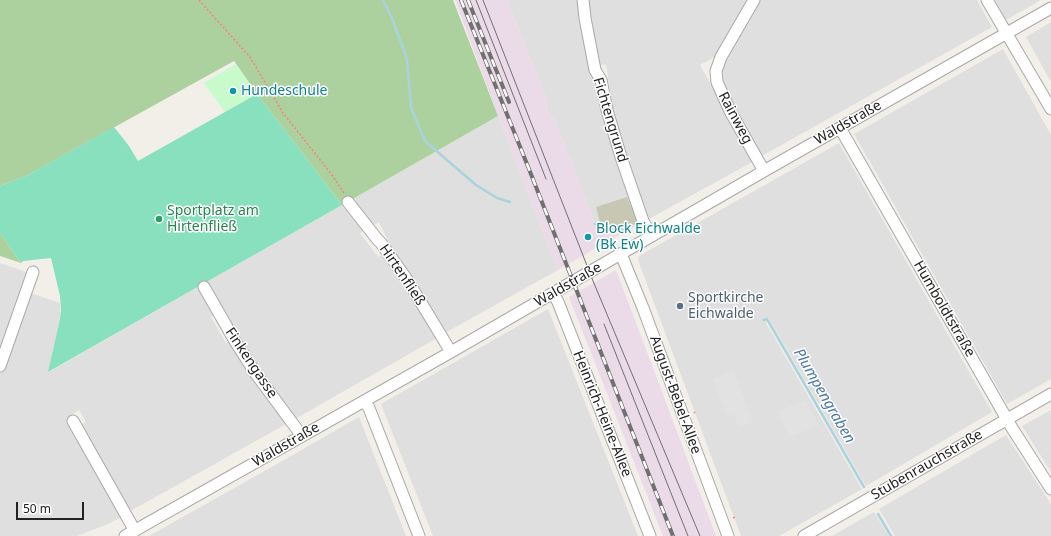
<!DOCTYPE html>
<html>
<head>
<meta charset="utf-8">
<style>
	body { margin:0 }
	#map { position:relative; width:1051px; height:536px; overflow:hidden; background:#f2efe9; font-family:"Noto Sans",sans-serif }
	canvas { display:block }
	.scale { position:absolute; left:16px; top:502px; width:68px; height:18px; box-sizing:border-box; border:2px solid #222; border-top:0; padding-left:5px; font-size:12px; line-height:14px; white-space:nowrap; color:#222; -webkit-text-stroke:3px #fff; paint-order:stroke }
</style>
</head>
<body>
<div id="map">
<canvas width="1051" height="536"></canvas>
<div class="scale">50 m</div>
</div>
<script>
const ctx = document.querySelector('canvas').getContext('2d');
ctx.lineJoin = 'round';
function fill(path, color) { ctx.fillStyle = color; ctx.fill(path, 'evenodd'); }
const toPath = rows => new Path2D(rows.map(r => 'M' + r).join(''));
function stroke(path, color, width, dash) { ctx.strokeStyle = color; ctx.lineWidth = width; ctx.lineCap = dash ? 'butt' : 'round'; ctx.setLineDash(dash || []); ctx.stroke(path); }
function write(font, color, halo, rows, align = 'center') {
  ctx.font = font + ' "Noto Sans",sans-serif'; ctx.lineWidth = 3; ctx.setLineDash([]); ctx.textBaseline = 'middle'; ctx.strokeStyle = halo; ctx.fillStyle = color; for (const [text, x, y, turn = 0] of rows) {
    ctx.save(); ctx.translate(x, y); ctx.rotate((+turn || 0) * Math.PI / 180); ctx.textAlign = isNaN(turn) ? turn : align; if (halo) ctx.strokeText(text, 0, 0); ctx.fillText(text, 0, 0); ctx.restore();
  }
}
const residential = toPath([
	[507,0,580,0,587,55,600,106,613,149,640,224,626,231,596,226,554,119,551,117,546,108,547,101],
	[587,0,750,0,716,56,700,65,754,161,647,220,613,110,606,64,598,66],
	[757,0,977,0,992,27,760,157,724,87,722,75,724,63,732,45],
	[995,0,1041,0,1006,20],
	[1051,22,1051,82,1026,37],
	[1003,49,1051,135,1051,379,1007,404,854,134],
	[498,116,558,270,445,333,392,249,379,222,370,227,350,200],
	[839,143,992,412,866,486,768,317,766,323,862,489,779,536,741,536,638,260,639,256],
	[342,205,363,231,360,233,378,257,381,255,407,289,437,338,295,419,262,375,229,322,231,321,224,309,222,310,205,283],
	[0,263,26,272,0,349],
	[198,287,214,315,211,317,226,343,229,341,288,423,127,513,79,426,86,422,79,410,68,417,124,516,108,524,77,536,0,536,0,374,28,292,60,303,60,319,49,372],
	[548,309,638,536,433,536,381,404],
	[1051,410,1051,472,1022,426],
	[359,417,406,536,149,536,277,464],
	[1006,435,1051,504,1051,536,895,536,879,509],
	[874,512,889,536,832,536,851,525]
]);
const industrial = toPath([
	[455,0,507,0,547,101,546,108,551,117,554,119,596,226,626,231,558,270,498,116],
	[616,270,649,357,716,536,663,536,569,297]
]);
const construction = toPath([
	[627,197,638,223,625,228,600,223,596,207]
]);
const forest = toPath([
	[0,0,453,0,498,116,342,205,257,94,234,61,28,175,0,186],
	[0,233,21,263,0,256]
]);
const park = toPath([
	[236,64,257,94,225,112,204,83]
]);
const pitch = toPath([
	[257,94,342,205,48,372,60,319,61,310,60,296,51,258,23,261,21,263,0,233,0,186,28,175,114,127,129,146,138,161]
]);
const parking = toPath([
	[734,371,753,422,739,428,734,414,727,417,713,379],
	[805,400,819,425,789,438,778,412]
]);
const stream = toPath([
	[383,0,392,18,407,59,411,108,425,141,476,185,497,198,510,202],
	[595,224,628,231],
	[764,320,767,319,864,487],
	[878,514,891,536]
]);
const path = toPath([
	[199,0,250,57,283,113,332,175,344,193],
	[694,413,695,412],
	[733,518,735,517]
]);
const minor = toPath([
	[583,0,585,18,595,70,601,80,607,110,621,157,643,221,652,236],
	[754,0,721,57,716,71,717,82,730,111,764,171],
	[987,0,1051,109],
	[840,128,1012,428,1051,489],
	[348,202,377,239,381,243,408,281,451,352],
	[621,254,643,308,728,536],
	[204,287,235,341,256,374,302,436],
	[553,293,558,302,650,536],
	[0,366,33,272],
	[364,401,369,408,419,536],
	[73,421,135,531],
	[125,536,451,352,764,171,1051,8],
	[804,536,1051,394]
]);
const tram = toPath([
	[476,0,546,179],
	[483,0,593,281,700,536],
	[604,324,688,536]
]);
const rail = toPath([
	[461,0,527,164,673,536],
	[468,0,509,102]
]);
const markers = [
	[233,91,4,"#0f9aa8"],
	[159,219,4,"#2e9e5b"],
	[588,237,4,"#0f9aa8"],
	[680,306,4,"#5c6f8a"]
];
const cultureNames = [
	["Hundeschule",241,91],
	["Block Eichwalde",596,229],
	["(Bk Ew)",596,245]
];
const streetNames = [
	["Rainweg",735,118,62],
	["Fichtengrund",610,120,73],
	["Waldstraße",848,123,-30],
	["Hirtenfließ",402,275,56],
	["Waldstraße",568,285,-30],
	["Humboldtstraße",944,309,60],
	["Finkengasse",251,363,56],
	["August-Bebel-Allee",675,395,70],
	["Heinrich-Heine-Allee",602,414,68],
	["Waldstraße",286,445,-30],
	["Stubenrauchstraße",927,465,-30]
];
const leisureNames = [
	["Sportplatz am",167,211],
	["Hirtenfließ",167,227]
];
const serviceNames = [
	["Sportkirche",688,298],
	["Eichwalde",688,314]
];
const waterNames = [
	["Plumpengraben",824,396,60]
];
fill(residential, '#e0dfdf');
fill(industrial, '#ebdbe8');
fill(construction, '#c7c7b4');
fill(forest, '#add19e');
fill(park, '#c8facc');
fill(pitch, '#88e0be');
fill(parking, '#e2e2e2');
stroke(stream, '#aad3df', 2.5);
stroke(minor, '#a9a9a9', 13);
stroke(path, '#fa8072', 1.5, [2, 2]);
stroke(minor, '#fff', 11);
stroke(tram, '#707070', 1);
stroke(rail, '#707070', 4);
stroke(rail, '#fff', 2.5, [8]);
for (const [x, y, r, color] of markers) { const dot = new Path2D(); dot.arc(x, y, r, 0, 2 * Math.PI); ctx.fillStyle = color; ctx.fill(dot); stroke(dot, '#fff', 1.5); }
write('14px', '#0d838f', '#fff', cultureNames, 'left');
write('14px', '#222', '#fff', streetNames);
write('14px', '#27864d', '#fff', leisureNames, 'left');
write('14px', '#4e5e75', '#fff', serviceNames, 'left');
write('italic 15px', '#4a7aab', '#fff', waterNames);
</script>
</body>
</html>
